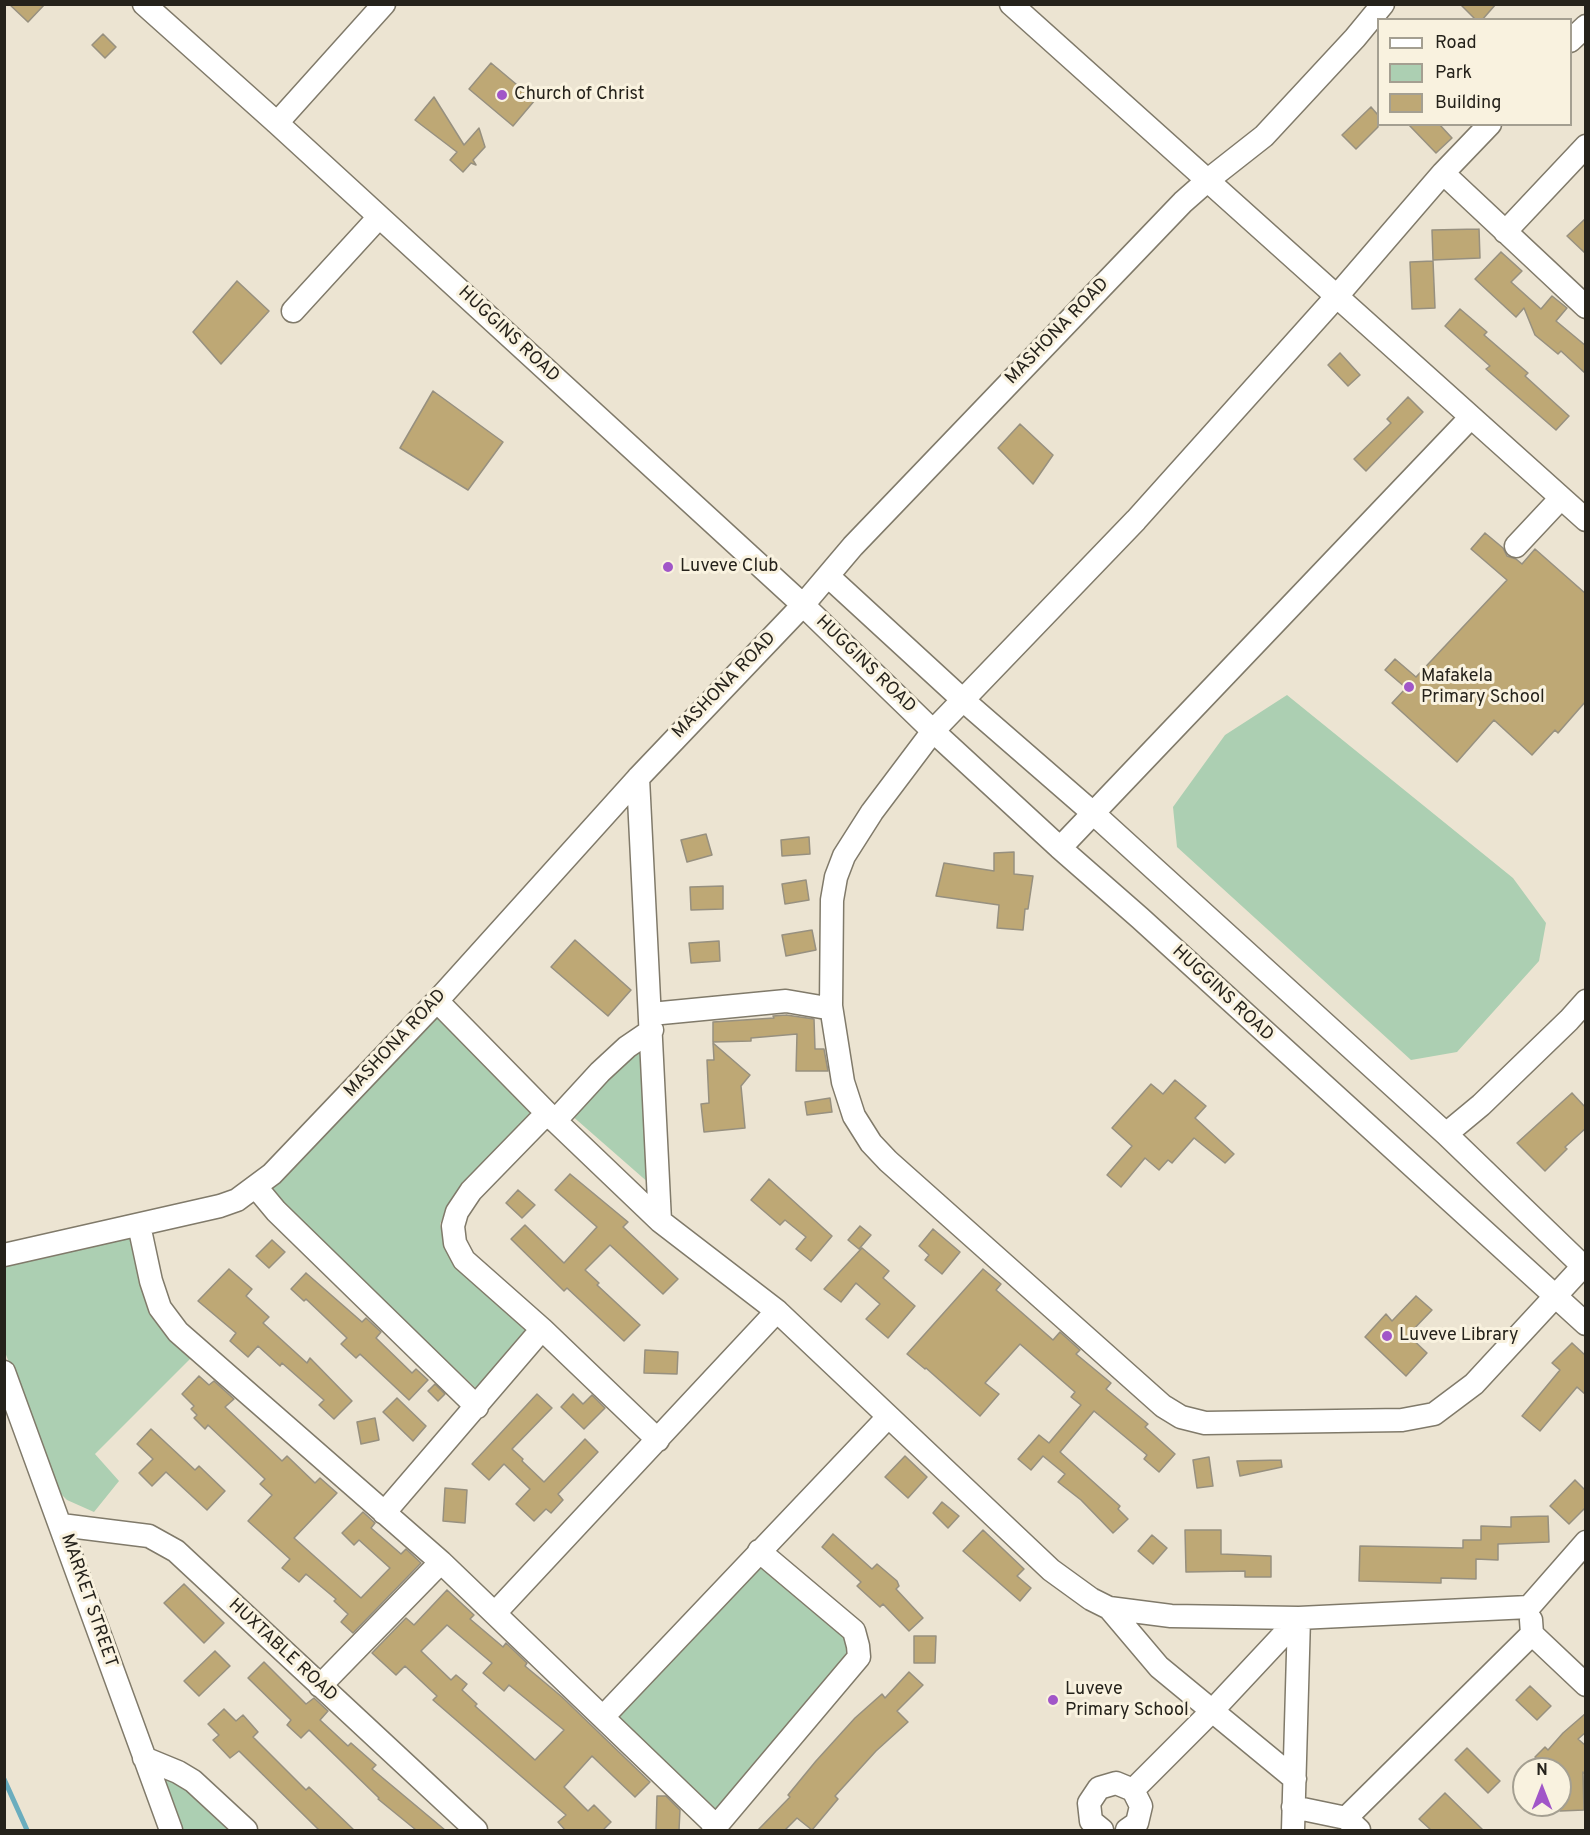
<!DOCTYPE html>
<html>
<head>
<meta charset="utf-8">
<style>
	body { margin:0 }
	#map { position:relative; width:1590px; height:1835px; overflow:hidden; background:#ece4d2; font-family:Overpass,sans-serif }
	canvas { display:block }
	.frame { position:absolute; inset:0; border:6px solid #25221b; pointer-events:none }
	.legend { position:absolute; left:1377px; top:18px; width:195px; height:108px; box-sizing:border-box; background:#f9f2df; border:2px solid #a49f91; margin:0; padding:8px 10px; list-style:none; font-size:18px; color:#25221b }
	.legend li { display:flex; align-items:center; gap:12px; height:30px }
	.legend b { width:30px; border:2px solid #a49f91 }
	.north { position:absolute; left:1512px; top:1757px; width:60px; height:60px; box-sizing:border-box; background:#f9f2df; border:2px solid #a49f91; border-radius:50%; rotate:0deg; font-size:16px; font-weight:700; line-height:24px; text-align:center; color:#25221b }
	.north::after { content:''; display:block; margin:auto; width:21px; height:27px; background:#a156c8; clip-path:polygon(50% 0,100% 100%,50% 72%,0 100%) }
</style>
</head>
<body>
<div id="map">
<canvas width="1590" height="1835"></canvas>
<div class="frame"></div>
<ul class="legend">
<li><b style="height:8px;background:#fff"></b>Road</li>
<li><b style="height:16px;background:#accfb2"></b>Park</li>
<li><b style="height:16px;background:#bea875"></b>Building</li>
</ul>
<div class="north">N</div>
</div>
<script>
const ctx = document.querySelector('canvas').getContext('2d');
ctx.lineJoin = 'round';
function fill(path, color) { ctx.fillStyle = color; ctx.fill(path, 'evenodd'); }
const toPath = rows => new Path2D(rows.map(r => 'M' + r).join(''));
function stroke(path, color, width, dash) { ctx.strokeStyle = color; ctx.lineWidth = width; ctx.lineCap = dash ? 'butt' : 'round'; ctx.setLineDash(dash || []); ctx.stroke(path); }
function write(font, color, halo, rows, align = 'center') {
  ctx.font = font + ' Overpass,sans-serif'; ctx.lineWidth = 6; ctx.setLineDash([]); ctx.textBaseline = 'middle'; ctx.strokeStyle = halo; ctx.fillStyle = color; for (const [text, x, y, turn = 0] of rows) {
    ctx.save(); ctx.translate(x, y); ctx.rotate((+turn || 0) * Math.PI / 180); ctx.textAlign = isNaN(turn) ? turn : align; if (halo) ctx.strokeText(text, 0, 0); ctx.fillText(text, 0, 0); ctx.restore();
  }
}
const green = toPath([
	[1287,695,1513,878,1546,923,1539,961,1457,1052,1411,1060,1177,847,1173,807,1225,735],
	[436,1010,537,1112,446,1210,440,1224,444,1242,534,1330,480,1392,282,1206,269,1187],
	[646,1041,650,1184,570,1114],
	[134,1235,195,1354,95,1454,119,1481,94,1512,67,1500,56,1489,5,1352,5,1262],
	[758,1563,849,1635,851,1659,716,1809,617,1716],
	[157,1772,176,1781,231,1830,179,1830]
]);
const stream = toPath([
	[4,1779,27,1830]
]);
const building = toPath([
	[9,4,45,4,28,22,9,4],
	[1460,4,1496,4,1482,20,1476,20,1460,4],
	[103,34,116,47,105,58,92,45,103,34],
	[491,63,535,100,513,126,469,89,491,63],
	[434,97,464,145,479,128,485,147,473,160,476,165,471,163,463,172,450,160,457,152,415,120,434,97],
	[1371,107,1378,115,1378,127,1356,149,1342,135,1371,107],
	[1408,124,1439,124,1452,138,1436,153,1408,124],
	[1586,218,1586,254,1567,236,1586,218],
	[1479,229,1480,258,1433,260,1432,230,1479,229],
	[1501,252,1522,271,1511,282,1541,309,1552,296,1567,308,1556,321,1586,346,1586,374,1561,351,1558,354,1535,335,1524,308,1516,317,1475,279,1501,252],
	[1433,261,1435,308,1412,309,1410,262,1433,261],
	[237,281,269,311,221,364,193,332,237,281],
	[1460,309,1487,332,1484,335,1528,373,1525,376,1569,416,1556,430,1486,369,1490,366,1445,326,1460,309],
	[1340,353,1360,375,1348,386,1328,365,1340,353],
	[433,391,503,442,468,490,400,448,433,391],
	[1408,397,1423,412,1366,471,1354,459,1391,423,1387,419,1408,397],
	[1020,424,1053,455,1033,484,998,448,1020,424],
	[1485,533,1503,548,1507,556,1516,559,1522,564,1535,549,1586,594,1586,701,1558,733,1555,730,1532,755,1494,720,1457,762,1392,703,1406,688,1385,670,1395,659,1416,677,1507,580,1471,549,1485,533],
	[706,834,712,855,687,862,681,840,706,834],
	[809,837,810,854,782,856,781,840,809,837],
	[1014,852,1014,874,1033,876,1028,909,1025,909,1023,930,997,928,999,905,936,896,944,863,994,871,994,853,1014,852],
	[806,880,809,900,785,904,782,884,806,880],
	[723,886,723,909,691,910,690,887,723,886],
	[812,930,816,950,786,956,782,935,812,930],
	[575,940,631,990,608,1016,551,967,575,940],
	[719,941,720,961,691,963,689,943,719,941],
	[786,1015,814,1019,815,1049,824,1049,828,1071,796,1071,797,1034,751,1038,751,1041,713,1042,713,1022,774,1018,773,1016,786,1015],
	[713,1043,750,1075,741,1086,745,1128,704,1132,701,1104,709,1103,707,1060,714,1060,713,1043],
	[1175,1080,1206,1106,1195,1118,1234,1154,1225,1163,1194,1138,1172,1163,1168,1160,1159,1170,1145,1158,1121,1187,1107,1175,1132,1146,1112,1128,1151,1084,1163,1094,1175,1080],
	[1572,1093,1586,1108,1586,1128,1565,1147,1567,1149,1545,1171,1517,1143,1572,1093],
	[830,1098,832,1112,807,1115,805,1102,830,1098],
	[570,1174,628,1222,623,1227,678,1279,663,1294,610,1245,585,1270,599,1283,597,1285,640,1325,624,1341,567,1288,564,1291,511,1239,525,1225,564,1263,597,1227,555,1190,570,1174],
	[769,1179,832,1236,811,1261,796,1249,806,1237,785,1220,780,1225,751,1200,769,1179],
	[518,1190,535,1205,522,1218,506,1203,518,1190],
	[860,1226,871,1235,859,1249,848,1240,860,1226],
	[933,1229,960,1252,942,1274,925,1260,929,1255,919,1246,933,1229],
	[272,1240,285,1252,269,1268,256,1256,272,1240],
	[862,1248,889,1271,883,1278,915,1306,888,1338,866,1319,880,1304,856,1283,841,1302,824,1289,862,1248],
	[229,1269,252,1289,246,1296,269,1317,263,1323,307,1363,310,1358,352,1401,334,1419,319,1405,324,1400,282,1363,280,1366,258,1346,248,1357,230,1341,236,1333,198,1301,229,1269],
	[983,1269,1001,1284,996,1290,1053,1340,1060,1332,1080,1350,1076,1354,1111,1383,1106,1389,1148,1424,1145,1427,1175,1454,1159,1472,1144,1459,1147,1455,1094,1411,1060,1452,1120,1506,1118,1509,1128,1519,1113,1533,1081,1500,1058,1482,1065,1474,1043,1456,1031,1470,1018,1459,1039,1435,1049,1443,1081,1405,1071,1397,1075,1392,1020,1344,985,1383,999,1394,980,1416,926,1368,925,1369,907,1354,983,1269],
	[306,1273,362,1322,366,1318,381,1332,376,1338,412,1373,416,1369,428,1380,409,1400,360,1354,356,1358,341,1344,347,1338,306,1299,304,1301,291,1289,306,1273],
	[1416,1296,1432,1310,1408,1335,1427,1353,1406,1376,1365,1337,1386,1314,1392,1321,1416,1296],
	[1572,1343,1586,1356,1586,1395,1577,1387,1540,1431,1522,1416,1560,1370,1552,1363,1572,1343],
	[645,1350,678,1352,677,1374,644,1373,645,1350],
	[199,1376,209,1385,214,1381,234,1399,225,1407,282,1461,287,1456,315,1483,320,1478,337,1493,294,1538,361,1598,390,1568,359,1540,354,1545,342,1533,363,1512,375,1523,371,1528,401,1554,406,1549,421,1563,353,1633,341,1622,348,1614,334,1601,336,1599,306,1574,299,1582,282,1568,290,1559,248,1521,272,1495,260,1484,265,1479,208,1425,205,1429,194,1418,197,1415,191,1409,194,1406,182,1394,199,1376],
	[435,1384,445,1394,438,1401,428,1391,435,1384],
	[537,1394,552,1408,512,1449,523,1459,522,1461,544,1482,585,1439,598,1452,558,1494,563,1500,551,1513,546,1509,534,1521,516,1504,530,1489,504,1464,489,1480,472,1464,537,1394],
	[573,1394,583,1404,592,1395,605,1408,584,1429,561,1407,573,1394],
	[397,1398,426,1426,413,1441,383,1412,397,1398],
	[375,1418,379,1440,361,1444,357,1422,375,1418],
	[151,1429,195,1470,199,1466,225,1491,207,1510,166,1472,152,1486,139,1473,153,1459,137,1444,151,1429],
	[905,1456,927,1477,908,1498,885,1477,905,1456],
	[1209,1457,1213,1486,1197,1488,1193,1460,1209,1457],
	[1281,1460,1282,1467,1240,1476,1237,1461,1281,1460],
	[1575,1480,1586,1491,1586,1507,1569,1524,1550,1506,1575,1480],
	[445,1488,467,1490,465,1523,443,1521,445,1488],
	[942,1502,959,1516,948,1528,933,1513,942,1502],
	[1548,1516,1549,1542,1498,1544,1498,1560,1476,1559,1476,1579,1441,1578,1441,1583,1359,1581,1360,1546,1463,1548,1463,1540,1481,1540,1481,1526,1511,1527,1511,1517,1548,1516],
	[983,1530,1024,1569,1017,1576,1031,1588,1020,1601,963,1551,983,1530],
	[1185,1530,1221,1530,1221,1554,1271,1556,1271,1577,1245,1577,1245,1571,1186,1572,1185,1530],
	[833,1534,872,1569,877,1564,897,1581,899,1586,896,1589,923,1618,909,1631,883,1604,880,1607,857,1586,861,1582,822,1547,833,1534],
	[1152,1535,1167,1548,1153,1564,1138,1551,1152,1535],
	[184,1584,224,1623,204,1643,164,1603,184,1584],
	[447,1590,474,1615,470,1619,503,1647,506,1643,527,1663,525,1666,562,1697,650,1782,635,1797,592,1756,564,1787,588,1811,594,1805,611,1822,603,1830,565,1830,558,1822,566,1815,433,1700,437,1696,405,1666,396,1675,372,1653,406,1618,414,1625,447,1590],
	[447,1625,492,1663,483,1673,504,1691,509,1685,564,1730,535,1760,475,1706,477,1704,462,1690,467,1684,456,1675,451,1680,421,1651,447,1625],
	[914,1636,936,1636,935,1663,914,1663,914,1636],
	[215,1651,230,1666,199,1696,184,1681,215,1651],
	[264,1662,306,1704,314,1698,328,1711,320,1720,348,1746,351,1743,376,1765,372,1769,445,1830,416,1830,378,1799,379,1798,309,1730,301,1738,287,1725,291,1720,248,1678,264,1662],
	[909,1672,923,1685,897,1711,908,1722,876,1751,835,1796,838,1799,812,1830,797,1818,785,1830,758,1830,790,1797,788,1795,816,1761,855,1718,882,1694,885,1698,909,1672],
	[1530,1686,1551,1706,1537,1720,1516,1700,1530,1686],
	[224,1709,236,1721,243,1715,258,1732,253,1737,306,1790,309,1787,354,1830,319,1830,239,1751,230,1758,213,1740,219,1735,208,1724,224,1709],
	[1586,1713,1586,1732,1578,1739,1586,1746,1586,1775,1583,1772,1584,1810,1560,1811,1560,1769,1547,1769,1535,1757,1545,1747,1548,1750,1563,1733,1586,1713],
	[1467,1748,1500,1781,1488,1793,1455,1760,1467,1748],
	[1445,1793,1483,1830,1431,1830,1419,1819,1445,1793],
	[657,1796,666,1796,680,1810,679,1830,656,1830,657,1796]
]);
const minor = toPath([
	[144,4,277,123,803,605,933,731,1060,848,1140,918,1586,1324],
	[1011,4,1586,520],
	[1570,41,1586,26],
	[277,123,384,4],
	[1490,124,1443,173,1337,296,1136,520,933,731,872,812,844,856,836,877,832,900,831,1006,843,1082,854,1116,871,1143,888,1161,1163,1406,1181,1417,1205,1423,1402,1420,1434,1414,1474,1384,1586,1263],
	[1443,173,1586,307],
	[1505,232,1586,146],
	[293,311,379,217],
	[1516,546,1561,498],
	[828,576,963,700,1093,813,1446,1134,1586,1269],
	[638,778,660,1221],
	[1060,848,1471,417],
	[437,1001,547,1113,660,1221,777,1311,1051,1570,1091,1599,1109,1608,1171,1616,1299,1618,1529,1607,1586,1542],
	[651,1014,786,1001,821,1007,831,1006],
	[547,1113,471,1191,457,1212,453,1226,455,1243,464,1260,542,1329,658,1440],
	[555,1121,600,1072,627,1047,652,1030],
	[1446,1134,1481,1105,1569,1020,1586,1001],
	[256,1187,276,1211,477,1407],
	[139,1225,151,1281,160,1308,178,1332,441,1562,717,1827],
	[4,1255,220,1206,237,1200,272,1174,437,1001,638,778,803,605,853,546,1183,202,1208,180,1264,136,1355,38,1383,4],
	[4,1372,171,1830],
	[384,1513,542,1329],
	[61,1525,149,1536,176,1551,476,1830],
	[1109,1608,1159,1667,1295,1779],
	[495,1613,777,1311],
	[1531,1620,1532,1634,1586,1685],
	[320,1686,441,1562],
	[603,1717,888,1417],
	[144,1758,178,1772,193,1781,246,1830],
	[1133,1790,1212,1711,1299,1618],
	[1293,1807,1346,1818,1359,1830],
	[1346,1818,1532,1634],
	[713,1830,859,1657,858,1646,854,1631,759,1551],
	[1102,1830,1091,1821,1089,1803,1099,1788,1116,1783,1133,1790,1141,1806,1137,1823,1127,1830],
	[1293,1830,1299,1618]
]);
const markers = [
	[502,95,6,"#a156c8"],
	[668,567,6,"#a156c8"],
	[1409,687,6,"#a156c8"],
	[1387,1336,6,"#a156c8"],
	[1053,1700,6,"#a156c8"]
];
const poiNames = [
	["Church of Christ",514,95],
	["Luveve Club",680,567],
	["Mafakela",1421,677],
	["Primary School",1421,698],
	["Luveve Library",1399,1336],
	["Luveve",1065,1690],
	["Primary School",1065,1711]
];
const streetNames = [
	["MASHONA ROAD",1058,332,-46],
	["HUGGINS ROAD",508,335,43],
	["HUGGINS ROAD",865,665,44],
	["MASHONA ROAD",725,686,-46],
	["HUGGINS ROAD",1222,994,43],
	["MASHONA ROAD",396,1044,-47],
	["MARKET STREET",88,1601,71],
	["HUXTABLE ROAD",282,1651,43]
];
fill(green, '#accfb2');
stroke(stream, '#6aadbe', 5);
fill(building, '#bea875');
stroke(building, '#97907f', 1.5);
stroke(minor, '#807a6a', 25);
stroke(minor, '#fff', 22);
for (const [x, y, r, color] of markers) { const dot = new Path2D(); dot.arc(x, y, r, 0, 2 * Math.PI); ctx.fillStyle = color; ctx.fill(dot); stroke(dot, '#f9f2df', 2); }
write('18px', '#25221b', '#f9f2df', poiNames, 'left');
write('18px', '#25221b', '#f9f2df', streetNames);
</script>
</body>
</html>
